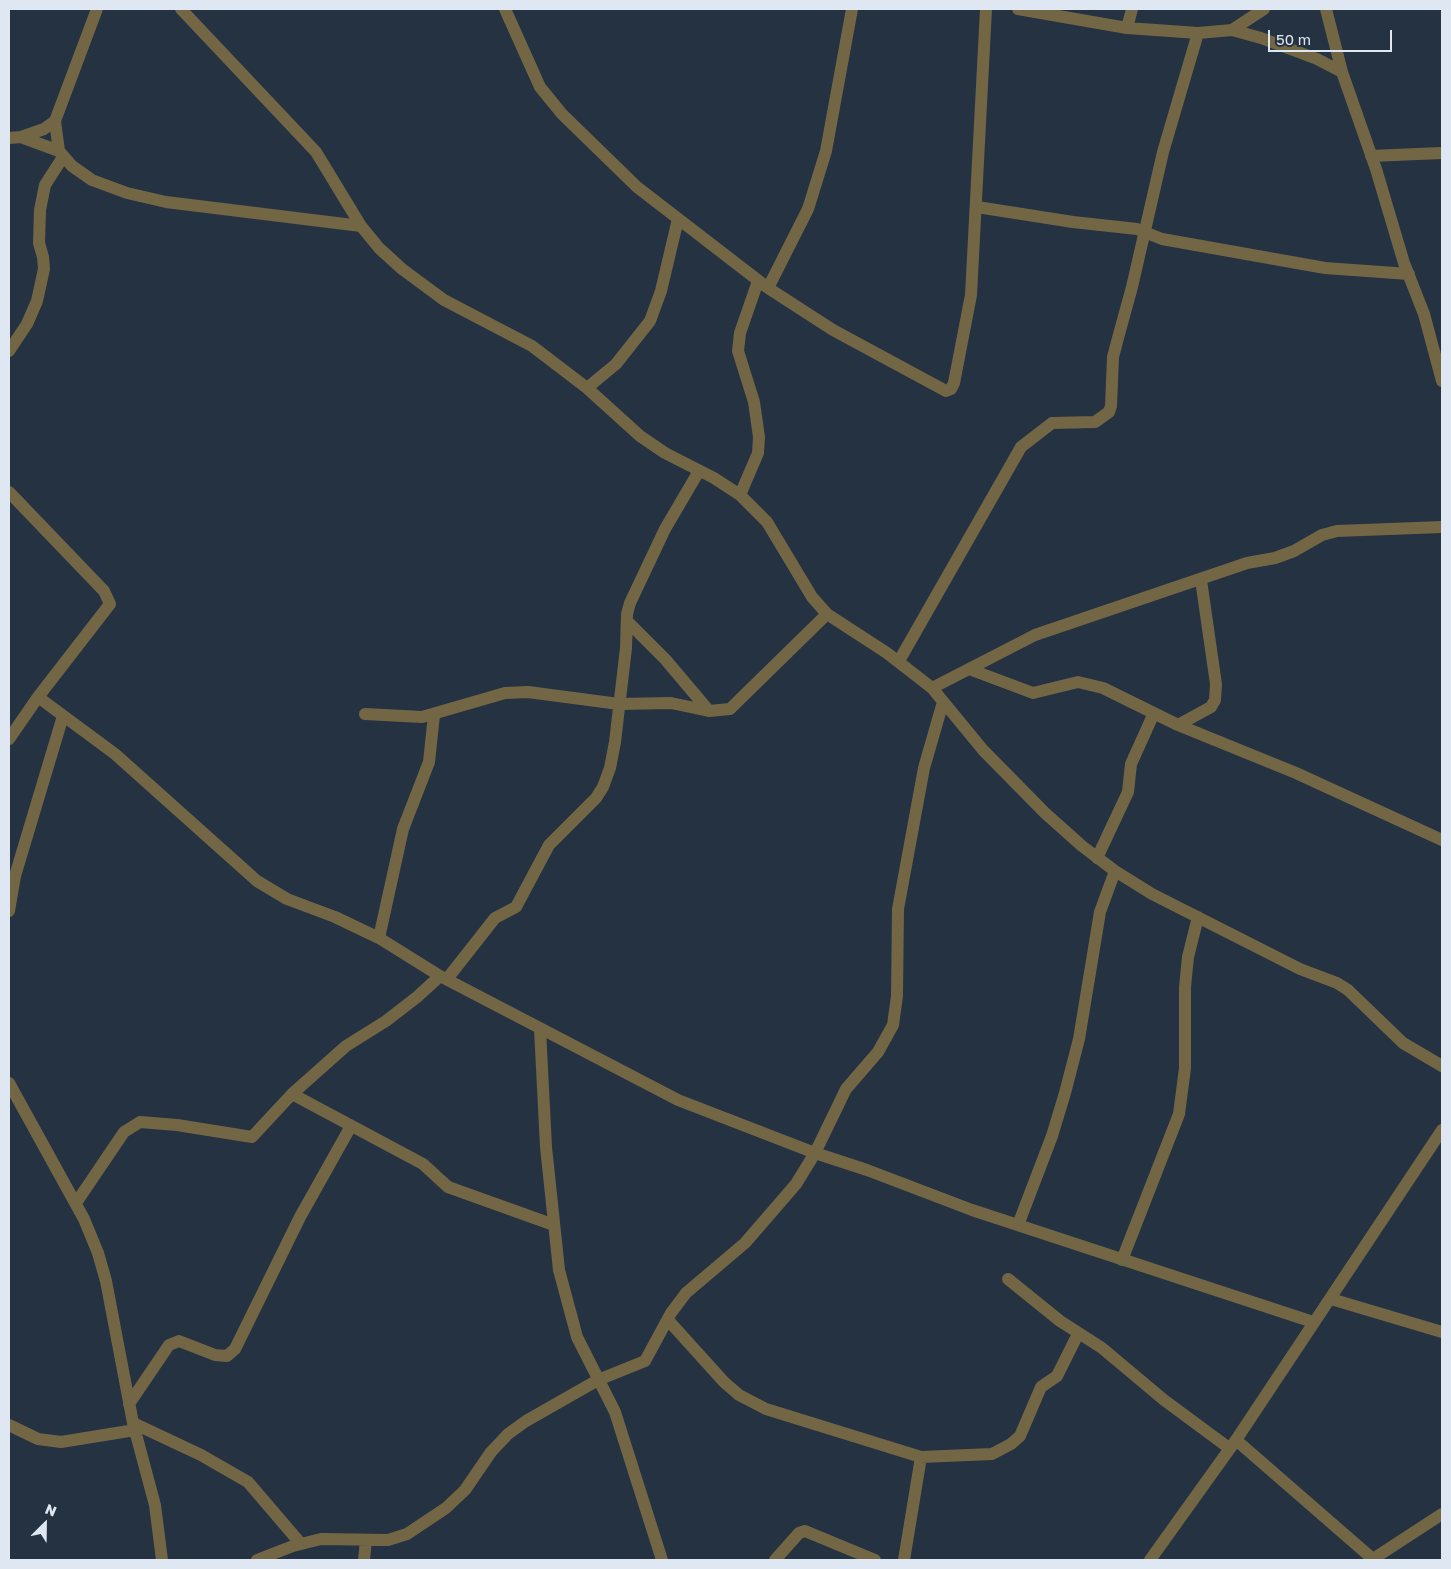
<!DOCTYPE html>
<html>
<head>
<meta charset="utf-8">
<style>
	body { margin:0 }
	#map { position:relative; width:1451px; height:1569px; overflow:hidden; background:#253242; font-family:"Golos Text",sans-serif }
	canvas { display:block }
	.frame { position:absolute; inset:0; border:10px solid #dfe8f2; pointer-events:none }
	.north { position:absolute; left:20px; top:1499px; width:50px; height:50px; -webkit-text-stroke:4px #253242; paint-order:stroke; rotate:23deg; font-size:14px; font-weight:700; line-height:20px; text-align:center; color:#dfe8f2 }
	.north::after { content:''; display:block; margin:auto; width:18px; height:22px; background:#dfe8f2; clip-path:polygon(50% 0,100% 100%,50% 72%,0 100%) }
	.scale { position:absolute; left:1268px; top:30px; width:124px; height:22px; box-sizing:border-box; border:2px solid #dfe8f2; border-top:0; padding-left:6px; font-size:15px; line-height:18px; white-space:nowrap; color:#dfe8f2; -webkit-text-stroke:4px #253242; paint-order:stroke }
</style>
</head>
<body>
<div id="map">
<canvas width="1451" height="1569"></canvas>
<div class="frame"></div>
<div class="north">N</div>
<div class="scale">50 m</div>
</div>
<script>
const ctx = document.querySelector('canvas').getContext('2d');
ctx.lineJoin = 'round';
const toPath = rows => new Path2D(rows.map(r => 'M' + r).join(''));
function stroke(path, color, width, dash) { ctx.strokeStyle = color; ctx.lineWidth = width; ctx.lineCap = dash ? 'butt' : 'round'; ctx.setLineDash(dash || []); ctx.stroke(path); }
const minor = toPath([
	[181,9,316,152,361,226,379,248,402,269,444,300,532,346,587,388,640,436,665,453,714,478,740,495,767,522,812,597,827,614,887,653,932,688,983,750,1045,813,1082,846,1115,871,1152,894,1300,969,1337,983,1348,990,1403,1043,1442,1066],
	[505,9,540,87,562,114,637,187,768,288,833,330,946,391,951,389,954,383,971,295,986,9],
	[1018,9,1127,28,1198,33,1232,30,1261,38,1317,59,1342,72],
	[1326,9,1342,72,1376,169,1404,263,1424,314,1442,381],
	[1127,28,1132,9],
	[1232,30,1264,9],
	[55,121,59,151,72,166,92,180,127,193,166,202,361,226],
	[21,137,59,151],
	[9,138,21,137,44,129,55,121,97,9],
	[1371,156,1442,153],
	[977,207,1073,222,1137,229,1162,239,1325,268,1409,274],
	[768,288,808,209,826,151,852,9],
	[9,351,27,324,37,301,44,269,43,257,39,243,40,210,45,185,63,157],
	[587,388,616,364,650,321,661,291,678,219],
	[9,492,104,591,110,604,38,697,9,739],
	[740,495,758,453,759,437,754,402,738,351,740,333,758,281],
	[627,621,665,659,709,711],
	[899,661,1021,447,1052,423,1095,422,1109,412,1111,406,1113,357,1118,338,1132,287,1163,152,1198,33],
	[969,669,1033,693,1078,682,1103,688,1178,725,1296,773,1442,840],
	[932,688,1035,635,1247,563,1275,558,1294,551,1322,535,1337,531,1442,527],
	[38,697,115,754,257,881,287,899,335,917,379,938,440,976,678,1100,815,1153,867,1170,972,1210,1313,1322],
	[365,714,422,717,505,693,528,692,619,704,671,703,709,711,730,709,827,614],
	[1178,725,1211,707,1215,700,1216,684,1201,580],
	[1097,858,1128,792,1131,764,1154,713],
	[9,911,15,876,63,716],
	[379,938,403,829,429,762,434,715],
	[447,979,495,918,516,907,549,845,596,798,603,787,610,768,615,742,626,648,627,614,630,603,665,529,699,471],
	[540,1029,546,1147,559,1270,577,1337,615,1412,662,1560],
	[9,1083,84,1219,98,1253,106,1281,133,1423,155,1505,162,1560],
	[292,1094,423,1164,448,1187,554,1225],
	[76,1203,124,1132,140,1122,177,1125,252,1137,292,1094,346,1046,386,1021,417,997,440,976],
	[1018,1225,1052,1136,1065,1093,1079,1039,1100,912,1115,871],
	[1122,1260,1179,1114,1185,1068,1185,987,1188,957,1198,917],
	[1008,1279,1060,1321,1102,1348,1164,1400,1229,1448],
	[1331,1299,1442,1332],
	[668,1320,724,1382,739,1395,766,1409,921,1457,992,1454,1011,1444,1020,1436,1041,1387,1057,1376,1078,1334],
	[129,1404,169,1345,179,1341,215,1355,227,1356,235,1349,300,1217,351,1126],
	[133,1423,201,1455,248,1482,301,1544],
	[9,1425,38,1439,61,1442,135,1430],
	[1236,1440,1374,1560],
	[1373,1559,1442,1514],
	[257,1560,293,1546,321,1539,388,1540,407,1534,446,1508,465,1490,491,1452,508,1434,526,1421,598,1380,645,1361,671,1313,686,1293,745,1243,796,1184,815,1153,846,1089,878,1052,893,1025,897,996,898,909,924,768,943,702],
	[364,1560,366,1540],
	[775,1560,799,1533,805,1531,875,1560],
	[904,1560,921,1457],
	[1150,1560,1236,1440,1442,1130]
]);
stroke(minor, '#736645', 12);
</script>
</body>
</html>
